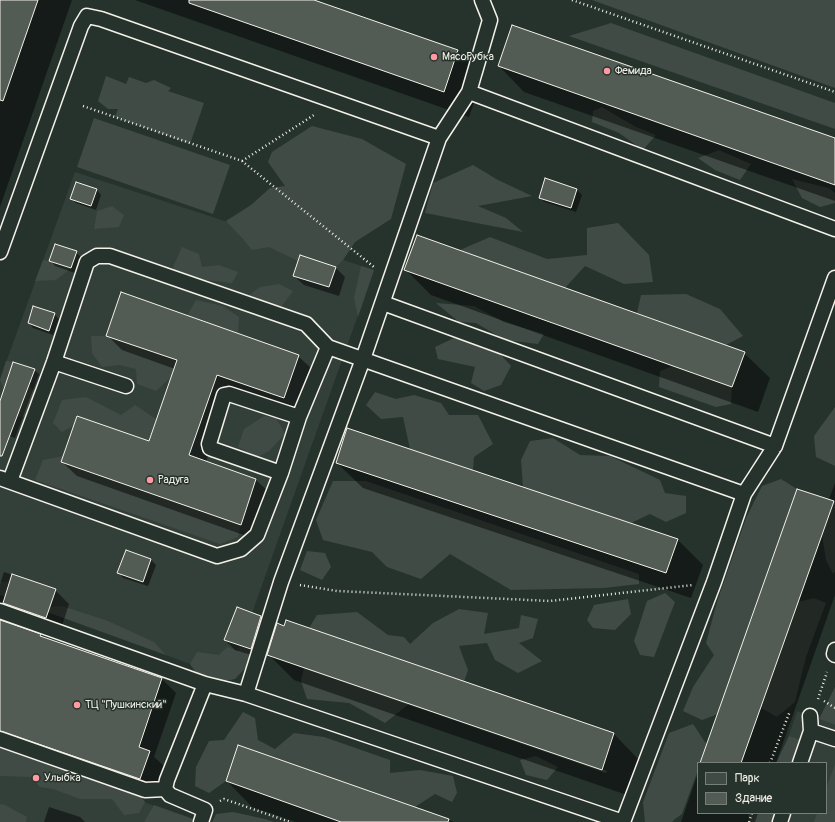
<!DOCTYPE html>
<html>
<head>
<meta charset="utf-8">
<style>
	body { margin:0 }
	#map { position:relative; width:835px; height:822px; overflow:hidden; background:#26332d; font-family:Pangolin,sans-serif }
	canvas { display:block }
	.legend { position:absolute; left:697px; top:762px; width:130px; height:52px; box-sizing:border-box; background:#26332d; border:1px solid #787f78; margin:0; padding:5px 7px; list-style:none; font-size:12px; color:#f4f1e8 }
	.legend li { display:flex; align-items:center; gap:8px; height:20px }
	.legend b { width:20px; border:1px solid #787f78 }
</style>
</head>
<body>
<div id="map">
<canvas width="835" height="822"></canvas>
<ul class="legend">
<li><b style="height:11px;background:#414b45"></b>Парк</li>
<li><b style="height:11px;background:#525c55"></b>Здание</li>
</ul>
</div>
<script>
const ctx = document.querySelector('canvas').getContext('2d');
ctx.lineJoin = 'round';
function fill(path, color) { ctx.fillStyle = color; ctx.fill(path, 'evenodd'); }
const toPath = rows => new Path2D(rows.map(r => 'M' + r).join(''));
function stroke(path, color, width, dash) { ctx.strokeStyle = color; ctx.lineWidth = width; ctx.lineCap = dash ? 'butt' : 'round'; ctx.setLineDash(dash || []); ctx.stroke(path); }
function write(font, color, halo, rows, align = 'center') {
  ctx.font = font + ' Pangolin,sans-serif'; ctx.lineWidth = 3; ctx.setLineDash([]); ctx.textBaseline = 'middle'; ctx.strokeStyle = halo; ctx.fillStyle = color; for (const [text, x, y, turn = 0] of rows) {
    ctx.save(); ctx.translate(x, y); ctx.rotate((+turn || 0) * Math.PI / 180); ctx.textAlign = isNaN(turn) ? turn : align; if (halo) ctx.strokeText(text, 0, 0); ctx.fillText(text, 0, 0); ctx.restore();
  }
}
const built = toPath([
	[75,172,374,270,229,678,0,595,0,379],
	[797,711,835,725,835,822,760,822,763,813,826,813,826,763,780,763],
	[0,753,193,819,192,822,0,822]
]);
const green = toPath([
	[592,0,835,0,835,88],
	[611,23,835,103,835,129,569,36],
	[106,76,126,84,129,77,146,83,154,80,171,88,168,91,204,103,190,144,115,117,118,109,108,109,98,101],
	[602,107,636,127,656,135,643,150,619,133,592,122,593,111],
	[94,118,230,165,213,214,77,167],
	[312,126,362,139,406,164,391,219,355,242,343,260,336,267,300,255,298,261,269,247,252,250,243,239,226,221,251,205,270,188,285,186,268,162,272,152],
	[719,150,751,164,740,180,715,170,698,158],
	[473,165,498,180,532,196,478,206,506,218,523,232,425,213,433,183],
	[792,179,829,188,835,193,835,203,820,207,802,198],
	[112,206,124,215,119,227,94,229,97,211],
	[618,223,649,255,653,282,624,284,585,266,565,288,460,250,490,237,547,259,587,255,587,228],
	[182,247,199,254,202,267,219,265,238,272,232,283,198,279,180,279,173,267],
	[43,260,49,261,71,268,56,280,35,281],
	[361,266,374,270,358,317,354,298],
	[279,284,293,291,282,306,268,304,248,296,260,287],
	[686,294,720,309,743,336,726,345,637,313,641,295],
	[196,300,223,306,239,317,238,333,187,316],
	[436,303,474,306,504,322,544,334,538,344,505,340,476,323,459,322],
	[91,336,106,336,177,360,170,378,156,391,137,384,136,369,119,365,102,367,92,353],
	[454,338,493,346,511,366,501,385,484,391,471,383,475,367,438,359,435,347],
	[6,361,13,362,8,379,29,386,40,397,32,416,16,417,0,380],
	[673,366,732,387,731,404,716,407,659,387,660,371],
	[375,392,396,399,414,395,441,403,449,415,478,415,493,444,474,457,473,470,410,449,403,417,381,419,366,405],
	[86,397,121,415,135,405,156,419,149,441,77,416,73,426,62,432,53,423,62,400],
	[835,407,835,466,816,457,814,436],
	[264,416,276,418,285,434,269,451,258,457,238,447,244,429],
	[553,438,580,455,610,456,660,480,665,493,686,496,686,513,666,522,650,514,631,523,523,487,521,460,530,441],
	[63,456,61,462,241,525,238,537,220,544,35,480,43,460],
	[781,479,797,489,718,714,702,720,683,711,693,687,714,655,706,643,717,602,746,518,762,486],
	[333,481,366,481,639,574,639,584,604,588,511,590,450,554,421,579,387,567,372,552,323,540,316,520],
	[834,501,835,502,835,571,833,574,826,560,822,535],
	[307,551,325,553,331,567,322,580,300,570],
	[0,582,9,582,6,592,50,607,62,606,108,621,154,642,166,655,0,595],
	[665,593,675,602,654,657,640,655,634,641,647,601],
	[814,598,826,603,806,657,795,702,777,717,761,708,798,602],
	[628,599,631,614,615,630,593,628,587,620,594,605],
	[459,609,488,613,484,634,519,628,521,615,538,619,533,638,519,643,542,661,518,673,495,660,487,643,459,646,468,670,464,682,309,628,317,615,357,612,388,635,404,637,410,644,433,623],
	[253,613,265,627,253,660,235,679,220,682,199,677,190,664,197,652,219,655,227,647,238,651],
	[304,667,409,704,385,723,349,703,307,699,301,681],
	[835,687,835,725,819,719],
	[243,712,255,718,258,740,275,749,294,733,324,737,390,760,390,773,420,770,453,776,457,793,452,802,435,794,415,807,238,745,226,781,209,793,195,786,196,767,209,741,224,740],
	[693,724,707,745,700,763,698,763,698,770,682,814,675,819,672,822,645,822,643,802,669,733],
	[789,736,804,741,797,763,776,763],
	[0,746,138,792,145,802,139,813,124,815,112,799,80,799,53,789,40,787,30,777,0,776],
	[536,756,558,767,547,780,526,775,520,760],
	[835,764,835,822,814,822,817,813,826,813,826,789],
	[0,804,5,805,27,817,26,822,0,822],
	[154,805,193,819,192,822,144,822],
	[233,812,265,819,274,822,212,822,216,814],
	[748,813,781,813,778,822,748,822,749,821]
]);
const shadow = toPath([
	[0,0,72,0,0,207],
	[135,0,311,0,458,51,483,77,469,117],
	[499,66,835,139,835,201,524,92],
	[546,180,577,190,582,195,576,212,545,202,540,198],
	[77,183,97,190,101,195,96,210,76,203,71,199],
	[76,252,81,257,75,273,55,266,51,261],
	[336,268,345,277,339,296,304,285,294,276],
	[406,270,744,353,770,378,758,412,431,295],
	[54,314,59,319,53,335,33,328,29,323],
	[107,335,298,356,313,370,298,412,232,389,206,462,256,480,271,494,255,539,77,476,62,462,149,443,175,369,122,350],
	[34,370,39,374,15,438,0,433,0,404],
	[337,463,677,539,703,565,691,598,363,488],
	[835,483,835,595,776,763,702,763,832,502,829,499],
	[126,551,151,560,156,565,148,586,123,578,119,573],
	[4,572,55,590,69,604,60,632,9,618,6,623,40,635,42,637,162,679,176,693,154,757,164,766,155,793,0,741,0,584],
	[238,608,261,617,271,627,261,658,235,650,225,640],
	[287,622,614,734,639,760,627,795,294,680,268,654],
	[297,664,607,771,606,773,297,666],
	[239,746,454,822,296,822,252,807,227,781],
	[698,773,698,813,758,813,755,822,681,822],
	[49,807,80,817,85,822,44,822]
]);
const building = toPath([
	[0,0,38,0,3,101,0,100,0,0],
	[189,0,314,0,458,50,444,92,189,3,189,0],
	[512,25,835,138,835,185,498,66,512,25],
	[545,178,577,189,571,208,539,198,545,178],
	[76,182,97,189,91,206,70,199,76,182],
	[417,235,745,352,732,387,404,270,417,235],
	[55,244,77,251,71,268,49,261,55,244],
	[300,255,336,267,329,287,293,276,300,255],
	[121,292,299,355,284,398,217,375,189,455,256,479,241,525,61,462,77,416,149,441,177,360,106,336,121,292],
	[33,306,55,313,49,331,28,323,33,306],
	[13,362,35,369,2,456,0,456,0,401,13,362],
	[347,428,678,539,666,573,336,463,347,428],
	[797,489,834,501,741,763,700,763,797,489],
	[126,550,151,559,143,582,117,573,126,550],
	[12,574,56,589,46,618,3,603,12,574],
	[237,607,261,616,251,649,224,640,237,607],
	[0,620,41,634,40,636,162,678,139,747,150,751,140,779,0,731,0,620],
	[286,620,614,733,602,770,267,655,277,623,284,626,286,620],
	[238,745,449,819,448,822,341,822,226,781,238,745]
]);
const path = toPath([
	[572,0,835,92],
	[83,106,242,161,374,267],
	[242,161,314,115],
	[300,585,337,591,550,601,693,585],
	[818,699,827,672],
	[824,701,835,708],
	[770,763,790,711],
	[220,801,224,799,290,822],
	[749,822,752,813]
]);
const lane = toPath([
	[469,92,835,229],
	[0,252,81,26,87,16,101,19,439,138],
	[383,303,775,446],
	[328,347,744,494],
	[54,362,126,386],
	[281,473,215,450,210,448,209,444,224,395,229,394,299,417],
	[0,478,217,556,241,549,257,535,281,473,299,417,328,347,306,324,110,256,97,256,87,262,54,362,10,481],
	[0,611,205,684,246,694,623,822],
	[835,650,834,654,835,655],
	[246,694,281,582,363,359,439,138,469,92,490,20,482,0],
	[810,716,811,731],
	[0,739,145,790,165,789,170,795,205,810,201,822],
	[800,763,811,731,835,739],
	[165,789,167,780,205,684],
	[623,822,714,582,744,494,775,446,835,278],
	[780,822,783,813]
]);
const markers = [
	[434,57,4,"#ff9aa2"],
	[607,71,4,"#ff9aa2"],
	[150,480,4,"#ff9aa2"],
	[77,705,4,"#ff9aa2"],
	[36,778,4,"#ff9aa2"]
];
const poiNames = [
	["МясоРубка",442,57],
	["Фемида",615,71],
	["Радуга",158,480],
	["ТЦ \"Пушкинский\"",85,705],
	["Улыбка",44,778]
];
fill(built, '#333f39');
fill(green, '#414b45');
fill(shadow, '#0007');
fill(building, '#525c55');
stroke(building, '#f4f1e8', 1);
stroke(lane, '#f4f1e8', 17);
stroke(path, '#f4f1e8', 2.5, [1, 3]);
stroke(lane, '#26332d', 14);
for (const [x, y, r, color] of markers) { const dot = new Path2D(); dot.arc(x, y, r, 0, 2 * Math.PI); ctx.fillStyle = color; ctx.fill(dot); stroke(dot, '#26332d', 1.5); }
write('11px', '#f4f1e8', '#26332d', poiNames, 'left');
</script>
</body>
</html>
